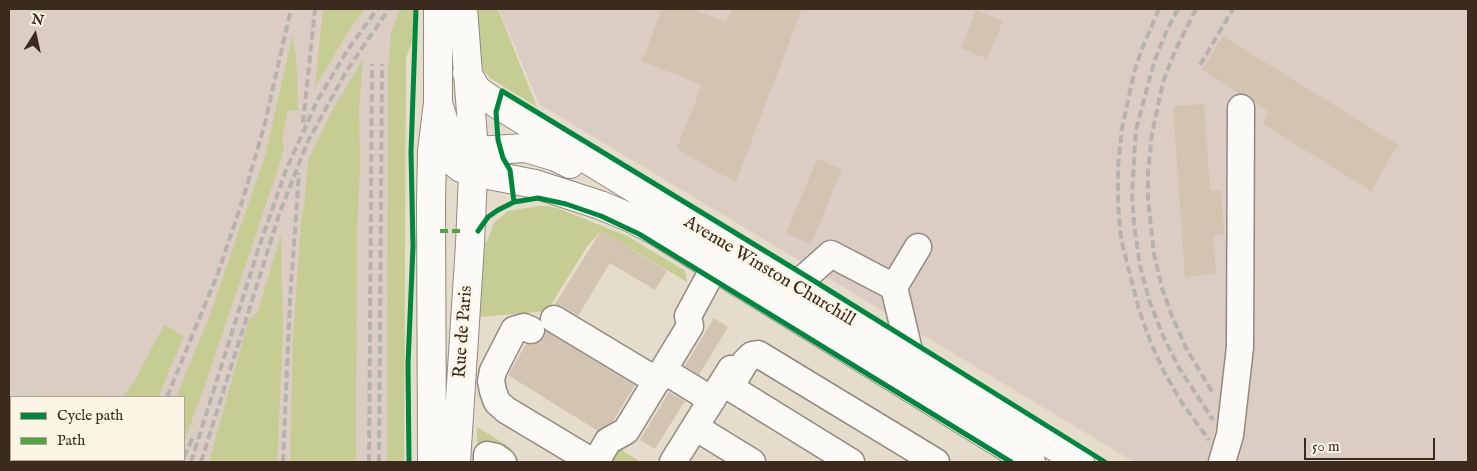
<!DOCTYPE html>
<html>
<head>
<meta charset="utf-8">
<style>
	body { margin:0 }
	#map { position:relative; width:1477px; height:471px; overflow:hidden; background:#e6dccb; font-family:"IM FELL English",serif }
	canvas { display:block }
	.frame { position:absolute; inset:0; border:10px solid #3b2a1e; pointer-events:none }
	.legend { position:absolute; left:10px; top:396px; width:175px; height:65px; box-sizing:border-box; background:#fcf5e5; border:1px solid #afa495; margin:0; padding:6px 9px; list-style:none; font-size:15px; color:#3b2a1e }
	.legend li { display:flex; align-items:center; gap:10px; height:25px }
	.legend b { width:25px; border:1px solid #afa495 }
	.north { position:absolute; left:10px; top:10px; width:50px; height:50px; -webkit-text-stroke:4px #fcf5e5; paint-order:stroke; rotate:10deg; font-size:14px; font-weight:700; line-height:20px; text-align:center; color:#3b2a1e }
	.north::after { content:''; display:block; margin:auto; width:18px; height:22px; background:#3b2a1e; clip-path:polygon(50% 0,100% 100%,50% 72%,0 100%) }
	.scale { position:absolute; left:1304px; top:438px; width:131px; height:22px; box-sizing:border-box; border:2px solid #3b2a1e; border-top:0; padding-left:6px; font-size:15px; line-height:18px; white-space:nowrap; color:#3b2a1e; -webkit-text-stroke:4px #fcf5e5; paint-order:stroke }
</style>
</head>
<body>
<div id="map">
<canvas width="1477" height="471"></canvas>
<div class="frame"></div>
<ul class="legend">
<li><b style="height:6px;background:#00873e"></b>Cycle path</li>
<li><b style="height:6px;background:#54a441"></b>Path</li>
</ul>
<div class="north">N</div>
<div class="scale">50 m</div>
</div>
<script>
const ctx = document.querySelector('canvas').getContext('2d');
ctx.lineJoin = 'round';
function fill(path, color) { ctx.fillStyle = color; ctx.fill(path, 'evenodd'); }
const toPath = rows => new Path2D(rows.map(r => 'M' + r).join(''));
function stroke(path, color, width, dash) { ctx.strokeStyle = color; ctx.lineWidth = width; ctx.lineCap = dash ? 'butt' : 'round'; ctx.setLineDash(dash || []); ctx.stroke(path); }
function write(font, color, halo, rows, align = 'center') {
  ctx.font = font + ' "IM FELL English",serif'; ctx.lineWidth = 5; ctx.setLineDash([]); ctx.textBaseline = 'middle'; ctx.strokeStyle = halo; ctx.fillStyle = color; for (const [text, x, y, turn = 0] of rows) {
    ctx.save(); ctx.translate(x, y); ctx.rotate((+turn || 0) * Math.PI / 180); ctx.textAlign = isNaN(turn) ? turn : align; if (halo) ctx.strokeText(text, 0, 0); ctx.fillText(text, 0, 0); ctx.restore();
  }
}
const industrial = toPath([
	[9,9,400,9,397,462,9,462],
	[11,397,184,397,184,460,11,460],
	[499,9,1468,9,1468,462,1134,462,539,104]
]);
const green = toPath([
	[323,9,365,9,353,24,315,87],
	[400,9,416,9,417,30,406,58,404,462,387,462,388,69,391,32],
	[476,9,498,9,537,107,490,78,481,68],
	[293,34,297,72,298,111,288,110,282,139,284,148,280,163,207,379,184,442,184,397,176,397,210,315,265,156],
	[363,59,359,110,360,167,357,229,356,462,290,462,293,340,301,221,304,209,308,160,331,113],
	[539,206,548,206,560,209,627,236,685,271,687,282,601,231,588,245,547,311,479,317,483,245,487,241,494,223,508,211],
	[281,235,283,330,277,462,209,462,248,322,258,311],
	[164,325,184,336,158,397,122,397,134,382],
	[477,427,513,449,490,450,477,462],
	[613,445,641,462,603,462]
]);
const building = toPath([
	[662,9,692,9,726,22,732,9,802,9,736,181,718,173,677,148,702,85,642,61],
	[976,10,1003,21,987,59,961,48],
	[1223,36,1398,145,1371,191,1263,124,1269,112,1255,103,1249,95,1239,93,1202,70],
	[1204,104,1210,191,1221,190,1224,234,1213,236,1216,274,1185,277,1173,106],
	[817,159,842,169,811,244,786,234],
	[601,231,667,271,655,290,610,263,578,316,562,306,555,304],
	[714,318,728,327,699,375,685,366],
	[546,331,635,385,613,421,598,431,508,375,526,344,533,345,540,342,545,336],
	[669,392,685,401,655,449,640,440]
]);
const minor = toPath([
	[794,287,831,254,894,287,911,359],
	[894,287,918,247],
	[554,319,657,381],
	[531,330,524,327,514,330,493,371,491,381,493,391,497,402,506,410,591,461,597,460,608,441,626,431,690,326,688,316,714,268],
	[663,370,712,400],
	[723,383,851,462],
	[730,388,745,362,752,355,758,354,936,462],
	[695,427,752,462],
	[487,462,487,455,496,457,503,462],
	[673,462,731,369],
	[1222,462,1230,435,1240,347,1241,108]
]);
const major = toPath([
	[467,73,477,90,497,104,1080,462],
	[438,103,448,135,450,153,456,164,461,168,473,172,535,184,600,205,631,218,656,231,1031,462],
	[459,160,467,154,474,151,526,148,556,157,570,164],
	[432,462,431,203,432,151,438,103,438,9],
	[456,462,470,244,474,151,463,9]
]);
const rail = toPath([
	[1159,9,1141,51,1134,73,1122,128,1118,166,1118,203,1121,239,1139,310,1151,343,1164,372,1182,403,1209,440],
	[1178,9,1167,30,1154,62,1136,130,1132,193,1134,224,1140,266,1150,303,1164,338,1179,368,1213,420],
	[1196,9,1175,51,1163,82,1152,134,1148,172,1148,200,1154,254,1162,288,1172,316,1186,348,1214,395],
	[1200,65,1233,9],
	[303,123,315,9],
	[167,397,218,273,243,199,264,127,291,9],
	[184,457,193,437],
	[140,462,141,460],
	[191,462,258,250,286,170,317,101,347,51,377,9],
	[201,462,280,212,308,141,347,70,389,9],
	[283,462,290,300,299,173],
	[369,462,372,64],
	[379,462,382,64]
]);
const quiet = toPath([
	[440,231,462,231]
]);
const cycleway = toPath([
	[514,202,538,198,566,204,601,216,639,234,1011,462],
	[478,231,488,217,498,210,514,202,510,170,503,158,498,140,496,112,502,91,811,279,1105,462],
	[409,462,408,364,413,246,411,152,416,9]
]);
const streetNames = [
	["Avenue Winston Churchill",769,272,31],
	["Rue de Paris",464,332,-86]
];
fill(industrial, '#dbccc4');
fill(green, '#c6cd92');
fill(building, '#d2c4b1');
stroke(minor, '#918a7f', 29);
stroke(major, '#918a7f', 30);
stroke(minor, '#fbfaf7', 26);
stroke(major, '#fbfaf7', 28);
stroke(rail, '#b6b2ae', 4, [8, 4]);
stroke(quiet, '#54a441', 4, [8, 4]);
stroke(cycleway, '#00873e', 5);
write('18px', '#3b2a1e', '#fcf5e5', streetNames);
</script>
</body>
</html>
